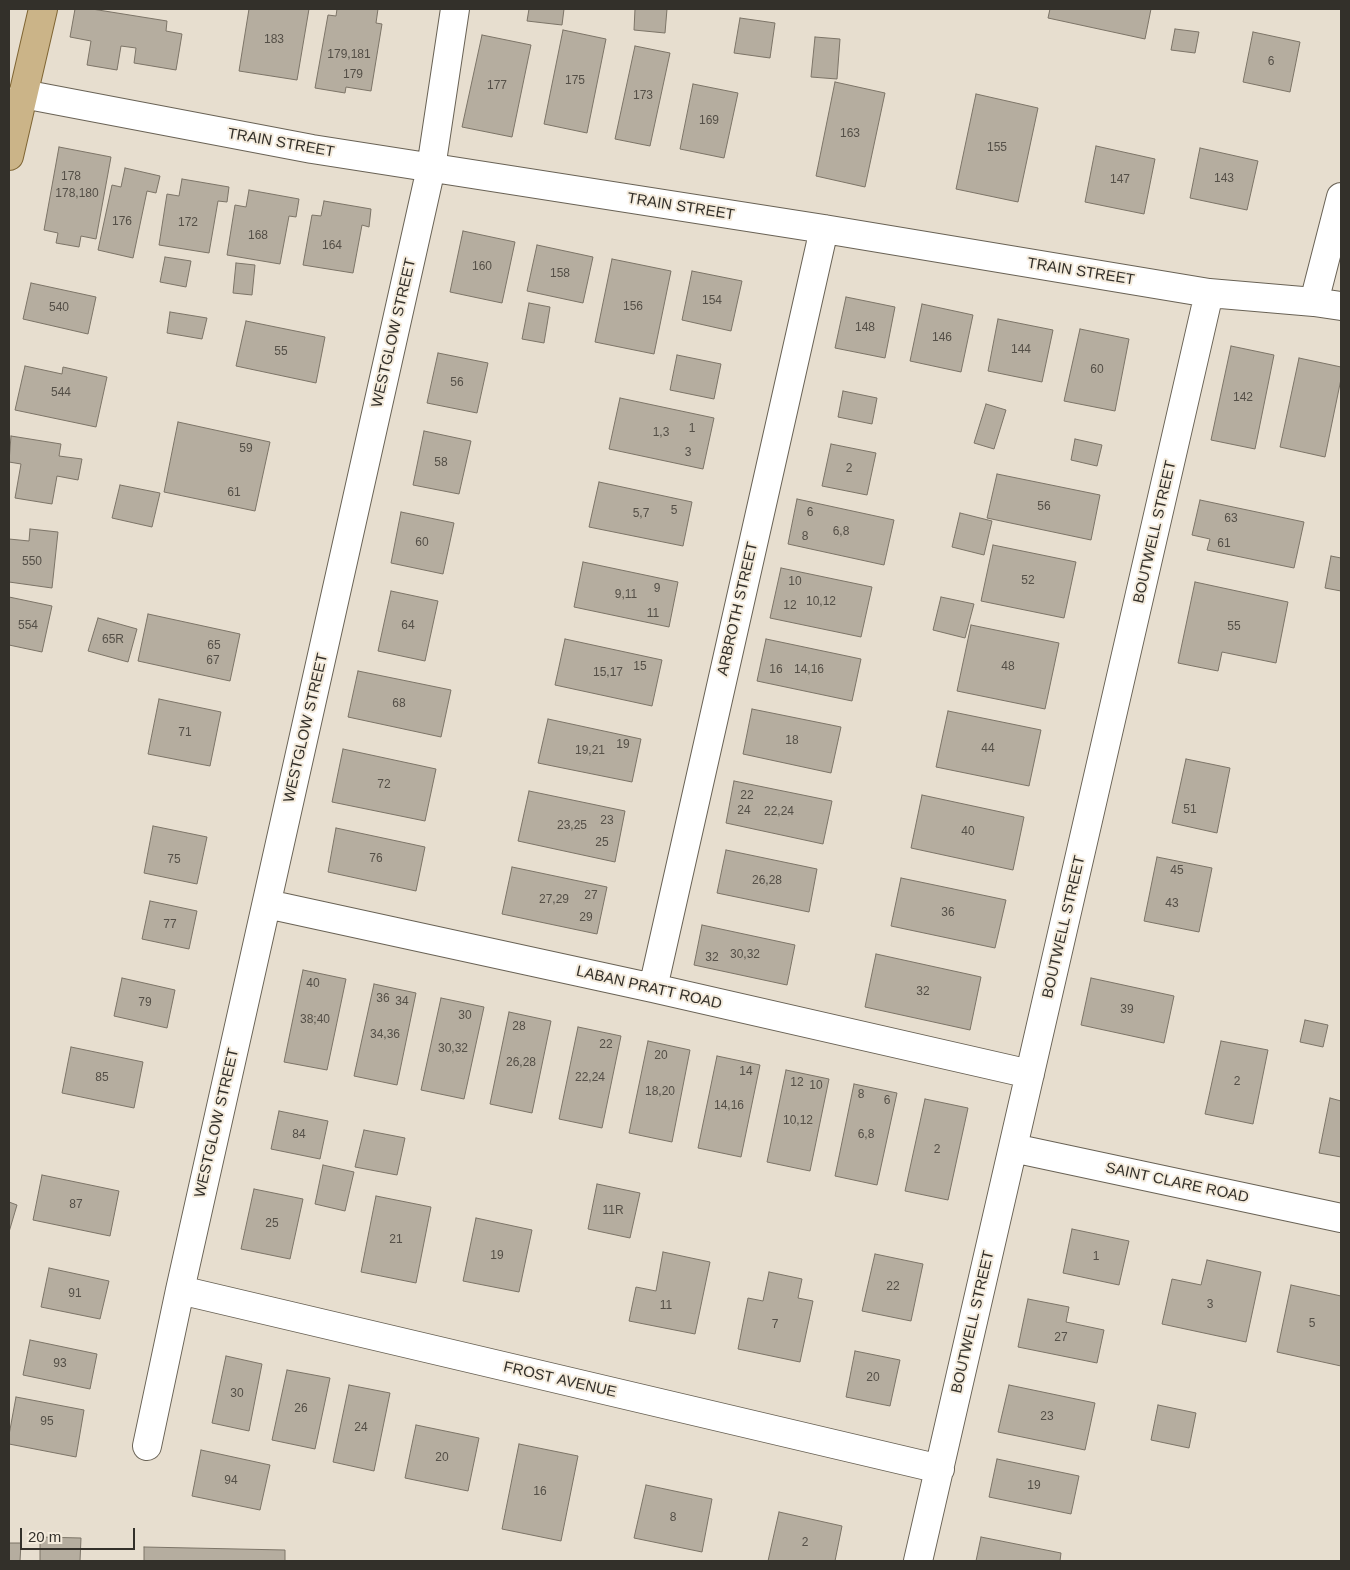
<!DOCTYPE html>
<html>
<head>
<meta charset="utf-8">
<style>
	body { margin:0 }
	#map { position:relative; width:1350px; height:1570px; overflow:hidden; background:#e7decf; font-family:Arial,sans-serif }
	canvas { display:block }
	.frame { position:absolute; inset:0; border:10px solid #33302a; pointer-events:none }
	.scale { position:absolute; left:20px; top:1528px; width:115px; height:22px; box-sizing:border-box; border:2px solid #33302a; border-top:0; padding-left:6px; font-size:15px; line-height:18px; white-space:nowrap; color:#33302a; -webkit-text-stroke:4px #f4ebdc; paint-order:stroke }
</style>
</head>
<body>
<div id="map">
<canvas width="1350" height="1570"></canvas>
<div class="frame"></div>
<div class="scale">20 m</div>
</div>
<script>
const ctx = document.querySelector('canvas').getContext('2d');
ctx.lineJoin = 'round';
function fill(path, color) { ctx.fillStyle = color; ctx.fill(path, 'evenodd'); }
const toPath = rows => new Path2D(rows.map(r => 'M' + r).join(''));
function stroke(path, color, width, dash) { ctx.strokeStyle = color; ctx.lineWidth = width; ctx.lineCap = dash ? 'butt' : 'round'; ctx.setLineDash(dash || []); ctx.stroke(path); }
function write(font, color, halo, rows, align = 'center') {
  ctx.font = font + ' Arial,sans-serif'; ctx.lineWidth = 4; ctx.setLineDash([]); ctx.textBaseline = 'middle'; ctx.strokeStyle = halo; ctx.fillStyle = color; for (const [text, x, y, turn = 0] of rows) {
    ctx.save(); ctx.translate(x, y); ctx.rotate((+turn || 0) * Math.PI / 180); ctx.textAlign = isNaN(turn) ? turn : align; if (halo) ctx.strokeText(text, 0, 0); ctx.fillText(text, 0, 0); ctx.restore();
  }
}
const building = toPath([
	[75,9,92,9,167,21,166,31,182,34,176,70,134,63,136,48,121,46,117,70,87,65,91,41,70,37,75,9],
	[249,9,309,9,297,80,239,71,249,9],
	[337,9,378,9,376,23,382,24,371,91,346,87,345,93,315,88,328,15,336,16,337,9],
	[529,9,564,9,562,25,527,21,529,9],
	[635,9,667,9,665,33,634,30,635,9],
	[1050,9,1151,9,1145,39,1048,18,1050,9],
	[740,18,775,23,770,58,734,53,740,18],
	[1175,29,1199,32,1195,53,1171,50,1175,29],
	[563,30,606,39,587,133,544,124,563,30],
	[1253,32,1300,42,1290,92,1243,82,1253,32],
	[482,35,531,45,512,137,462,127,482,35],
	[815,37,840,39,837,79,811,77,815,37],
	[635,46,670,53,650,146,615,139,635,46],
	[835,82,885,93,865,187,816,176,835,82],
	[693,84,738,93,724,158,680,149,693,84],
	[976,94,1038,108,1018,202,956,189,976,94],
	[1096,146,1155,159,1144,214,1085,202,1096,146],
	[59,147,111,157,96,239,81,236,79,247,56,243,58,233,44,230,59,147],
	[1200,148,1258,161,1247,210,1190,198,1200,148],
	[125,168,160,176,156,193,147,191,133,258,98,250,112,185,121,187,125,168],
	[182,179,229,187,227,202,218,201,209,253,159,245,167,194,179,196,182,179],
	[249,190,299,199,296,217,289,216,280,264,227,255,235,205,246,207,249,190],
	[324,201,371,209,369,227,362,225,353,273,303,265,312,215,321,216,324,201],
	[463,231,515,242,502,303,450,292,463,231],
	[537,245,593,257,583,303,527,291,537,245],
	[165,257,191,261,186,287,160,282,165,257],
	[612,259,671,271,654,354,595,342,612,259],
	[236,263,255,265,252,295,233,293,236,263],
	[692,271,742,281,731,331,682,320,692,271],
	[31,283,96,297,88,334,23,319,31,283],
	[846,297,895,307,885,358,835,348,846,297],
	[529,303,550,307,544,343,522,339,529,303],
	[922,304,973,315,961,372,910,361,922,304],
	[170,312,207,318,202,339,167,333,170,312],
	[998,319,1053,330,1042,382,988,371,998,319],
	[246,321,325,337,316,383,236,366,246,321],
	[1080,329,1129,339,1115,411,1064,401,1080,329],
	[1231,346,1274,355,1255,449,1211,440,1231,346],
	[438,353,488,363,477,413,427,403,438,353],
	[677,355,721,364,714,399,670,390,677,355],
	[1299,358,1341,367,1341,379,1325,457,1280,447,1299,358],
	[25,366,62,374,63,367,107,377,96,427,15,410,25,366],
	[843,391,877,398,872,424,838,417,843,391],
	[620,398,714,418,703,469,609,449,620,398],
	[986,404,1006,410,994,449,974,443,986,404],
	[178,422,270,442,255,511,164,492,178,422],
	[424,431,471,441,459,494,413,485,424,431],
	[11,436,61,444,59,456,82,459,78,480,57,476,52,504,15,498,21,464,9,462,11,436],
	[1075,439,1102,445,1097,466,1071,460,1075,439],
	[831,444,876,453,867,495,822,486,831,444],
	[997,474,1100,495,1091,540,987,518,997,474],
	[599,482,692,502,683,546,589,527,599,482],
	[120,485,160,493,152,527,112,518,120,485],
	[797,499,894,520,884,565,788,544,797,499],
	[1200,500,1304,522,1294,568,1207,550,1210,539,1192,535,1200,500],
	[401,512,454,523,443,574,391,563,401,512],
	[960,513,992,521,984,555,952,547,960,513],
	[30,529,58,532,52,588,9,582,9,539,29,541,30,529],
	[993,545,1076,562,1064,618,981,601,993,545],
	[1331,556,1341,558,1341,591,1325,588,1331,556],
	[583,562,678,582,669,627,574,607,583,562],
	[781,568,872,587,861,637,770,618,781,568],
	[1195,582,1288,602,1276,663,1222,652,1218,671,1178,663,1195,582],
	[391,591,438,601,425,661,378,651,391,591],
	[9,597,52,606,42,652,9,645,9,597],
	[941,597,974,604,965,638,933,630,941,597],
	[148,614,240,634,230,681,138,661,148,614],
	[98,618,137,629,128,662,88,651,98,618],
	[971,625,1059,643,1045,709,957,691,971,625],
	[565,639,662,660,652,706,555,685,565,639],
	[766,639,861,659,852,701,757,681,766,639],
	[358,671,451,690,441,737,348,717,358,671],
	[159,699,221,712,210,766,148,754,159,699],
	[752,709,841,727,831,773,743,754,752,709],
	[948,711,1041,730,1029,786,936,767,948,711],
	[548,719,641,739,632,782,538,763,548,719],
	[343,749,436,769,425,821,332,802,343,749],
	[1186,759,1230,768,1217,833,1172,823,1186,759],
	[734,781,832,801,823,844,726,823,734,781],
	[529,791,625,811,615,862,518,841,529,791],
	[922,795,1024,817,1013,870,911,848,922,795],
	[153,826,207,837,197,884,144,873,153,826],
	[336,828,425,847,416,891,328,872,336,828],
	[726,850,817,869,809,912,717,893,726,850],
	[1157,857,1212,868,1199,932,1144,921,1157,857],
	[512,867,607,887,597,934,502,914,512,867],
	[901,878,1006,900,995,948,891,926,901,878],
	[150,901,197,911,189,949,142,939,150,901],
	[702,925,795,945,787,985,694,965,702,925],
	[876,954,981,977,970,1030,865,1007,876,954],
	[303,970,346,979,327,1070,284,1062,303,970],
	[122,978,175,990,167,1028,114,1016,122,978],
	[1091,978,1174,996,1164,1043,1081,1025,1091,978],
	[374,984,416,993,397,1085,354,1076,374,984],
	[441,998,484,1007,464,1099,421,1090,441,998],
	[509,1012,551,1021,532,1113,490,1104,509,1012],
	[1305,1020,1328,1025,1323,1047,1300,1042,1305,1020],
	[578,1027,621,1036,602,1128,559,1119,578,1027],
	[648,1041,690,1050,672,1142,629,1133,648,1041],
	[1221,1041,1268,1050,1253,1124,1205,1114,1221,1041],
	[71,1047,143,1062,134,1108,62,1093,71,1047],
	[717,1056,760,1065,741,1157,698,1148,717,1056],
	[786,1070,829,1079,810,1171,767,1162,786,1070],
	[854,1084,897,1093,877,1185,835,1176,854,1084],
	[1330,1098,1341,1101,1341,1157,1319,1153,1330,1098],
	[925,1099,968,1108,948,1200,905,1191,925,1099],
	[279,1111,328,1121,320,1159,271,1149,279,1111],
	[364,1130,405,1138,397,1175,355,1167,364,1130],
	[323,1165,354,1172,345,1211,315,1204,323,1165],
	[42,1175,119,1191,110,1236,33,1220,42,1175],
	[597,1184,640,1193,630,1238,588,1229,597,1184],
	[254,1189,303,1199,290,1259,241,1249,254,1189],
	[376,1196,431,1207,416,1283,361,1272,376,1196],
	[9,1202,17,1205,9,1232,9,1202],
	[476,1218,532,1230,519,1292,463,1281,476,1218],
	[1072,1229,1129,1241,1119,1285,1063,1273,1072,1229],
	[663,1252,710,1262,695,1334,629,1321,636,1287,656,1291,663,1252],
	[875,1254,923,1264,911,1321,862,1311,875,1254],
	[1207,1260,1261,1272,1246,1342,1162,1324,1172,1279,1201,1285,1207,1260],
	[49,1268,109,1281,100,1319,41,1307,49,1268],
	[769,1272,802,1279,798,1298,813,1301,800,1362,738,1349,748,1298,763,1301,769,1272],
	[1291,1285,1341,1296,1341,1366,1277,1352,1291,1285],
	[1028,1299,1069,1307,1066,1322,1104,1330,1097,1363,1018,1347,1028,1299],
	[30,1340,97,1354,90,1389,23,1375,30,1340],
	[855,1351,900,1360,890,1406,846,1397,855,1351],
	[226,1356,262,1364,249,1431,212,1423,226,1356],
	[287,1370,330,1378,315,1449,272,1440,287,1370],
	[349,1385,390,1393,374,1471,333,1462,349,1385],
	[1009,1385,1095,1403,1085,1450,998,1432,1009,1385],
	[16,1397,84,1410,76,1457,9,1444,9,1435,16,1397],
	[1158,1405,1196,1413,1189,1448,1151,1440,1158,1405],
	[416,1425,479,1438,468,1491,405,1478,416,1425],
	[519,1444,578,1456,561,1541,502,1529,519,1444],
	[201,1450,270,1465,260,1510,192,1496,201,1450],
	[997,1459,1079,1476,1071,1514,989,1497,997,1459],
	[646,1485,712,1499,702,1552,634,1538,646,1485],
	[779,1512,842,1526,835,1561,768,1561,779,1512],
	[40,1537,81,1538,80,1561,40,1561,40,1537],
	[981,1537,1061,1553,1060,1561,976,1561,981,1537],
	[9,1543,21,1543,20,1561,9,1561,9,1543],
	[144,1547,285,1550,285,1561,144,1561,144,1547]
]);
const minor = toPath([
	[23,94,312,149,824,229,1209,293,1314,302,1341,306],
	[1314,302,1341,197],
	[267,904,653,988,1030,1074],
	[653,988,824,229],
	[1013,1148,1341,1218],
	[180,1290,940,1469],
	[147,1446,180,1290,431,168,455,9],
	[918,1561,1209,293]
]);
const major = toPath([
	[9,156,43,9]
]);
const numberNames = [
	["183",274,40],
	["179,181",349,55],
	["6",1271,62],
	["179",353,75],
	["175",575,81],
	["177",497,86],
	["173",643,96],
	["169",709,121],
	["163",850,134],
	["155",997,148],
	["178",71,177],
	["143",1224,179],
	["147",1120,180],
	["178,180",77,194],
	["176",122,222],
	["172",188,223],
	["168",258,236],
	["164",332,246],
	["160",482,267],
	["158",560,274],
	["154",712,301],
	["156",633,307],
	["540",59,308],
	["148",865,328],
	["146",942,338],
	["144",1021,350],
	["55",281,352],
	["60",1097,370],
	["56",457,383],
	["544",61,393],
	["142",1243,398],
	["1",692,429],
	["1,3",661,433],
	["59",246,449],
	["3",688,453],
	["58",441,463],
	["2",849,469],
	["61",234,493],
	["56",1044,507],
	["5",674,511],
	["6",810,513],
	["5,7",641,514],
	["63",1231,519],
	["6,8",841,532],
	["8",805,537],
	["60",422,543],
	["61",1224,544],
	["550",32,562],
	["52",1028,581],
	["10",795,582],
	["9",657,589],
	["9,11",626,595],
	["10,12",821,602],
	["12",790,606],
	["11",653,614],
	["554",28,626],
	["64",408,626],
	["55",1234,627],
	["65R",113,640],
	["65",214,646],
	["67",213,661],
	["15",640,667],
	["48",1008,667],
	["16",776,670],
	["14,16",809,670],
	["15,17",608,673],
	["68",399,704],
	["71",185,733],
	["18",792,741],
	["19",623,745],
	["44",988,749],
	["19,21",590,751],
	["72",384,785],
	["22",747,796],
	["51",1190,810],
	["24",744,811],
	["22,24",779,812],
	["23",607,821],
	["23,25",572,826],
	["40",968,832],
	["25",602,843],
	["76",376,859],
	["75",174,860],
	["45",1177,871],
	["26,28",767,881],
	["27",591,896],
	["27,29",554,900],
	["43",1172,904],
	["36",948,913],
	["29",586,918],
	["77",170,925],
	["30,32",745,955],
	["32",712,958],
	["40",313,984],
	["32",923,992],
	["36",383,999],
	["34",402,1002],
	["79",145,1003],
	["39",1127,1010],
	["30",465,1016],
	["38;40",315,1020],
	["28",519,1027],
	["34,36",385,1035],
	["22",606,1045],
	["30,32",453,1049],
	["20",661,1056],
	["26,28",521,1063],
	["14",746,1072],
	["85",102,1078],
	["22,24",590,1078],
	["2",1237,1082],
	["12",797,1083],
	["10",816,1086],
	["18,20",660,1092],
	["8",861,1095],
	["6",887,1101],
	["14,16",729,1106],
	["10,12",798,1121],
	["84",299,1135],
	["6,8",866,1135],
	["2",937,1150],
	["87",76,1205],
	["11R",613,1211],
	["25",272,1224],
	["21",396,1240],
	["19",497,1256],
	["1",1096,1257],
	["22",893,1287],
	["91",75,1294],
	["3",1210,1305],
	["11",666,1306],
	["5",1312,1324],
	["7",775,1325],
	["27",1061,1338],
	["93",60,1364],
	["20",873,1378],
	["30",237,1394],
	["26",301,1409],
	["23",1047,1417],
	["95",47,1422],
	["24",361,1428],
	["20",442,1458],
	["94",231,1481],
	["19",1034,1486],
	["16",540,1492],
	["8",673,1518],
	["2",805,1543]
];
const streetNames = [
	["TRAIN STREET",281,143,10],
	["TRAIN STREET",681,207,9],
	["TRAIN STREET",1081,272,9],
	["WESTGLOW STREET",394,333,-77],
	["BOUTWELL STREET",1155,532,-77],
	["ARBROTH STREET",738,609,-77],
	["WESTGLOW STREET",306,728,-77],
	["BOUTWELL STREET",1064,927,-77],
	["LABAN PRATT ROAD",649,988,13],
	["WESTGLOW STREET",217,1123,-77],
	["SAINT CLARE ROAD",1177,1183,12],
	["BOUTWELL STREET",973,1322,-77],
	["FROST AVENUE",560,1380,13]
];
fill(building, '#b5ad9f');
stroke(building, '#7c7467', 1);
stroke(minor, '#696255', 30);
stroke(major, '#7f6533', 30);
stroke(minor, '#fff', 28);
stroke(major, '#cbb488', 28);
write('12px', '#544f47', null, numberNames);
write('15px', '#33302a', '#f4ebdc', streetNames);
</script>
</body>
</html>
